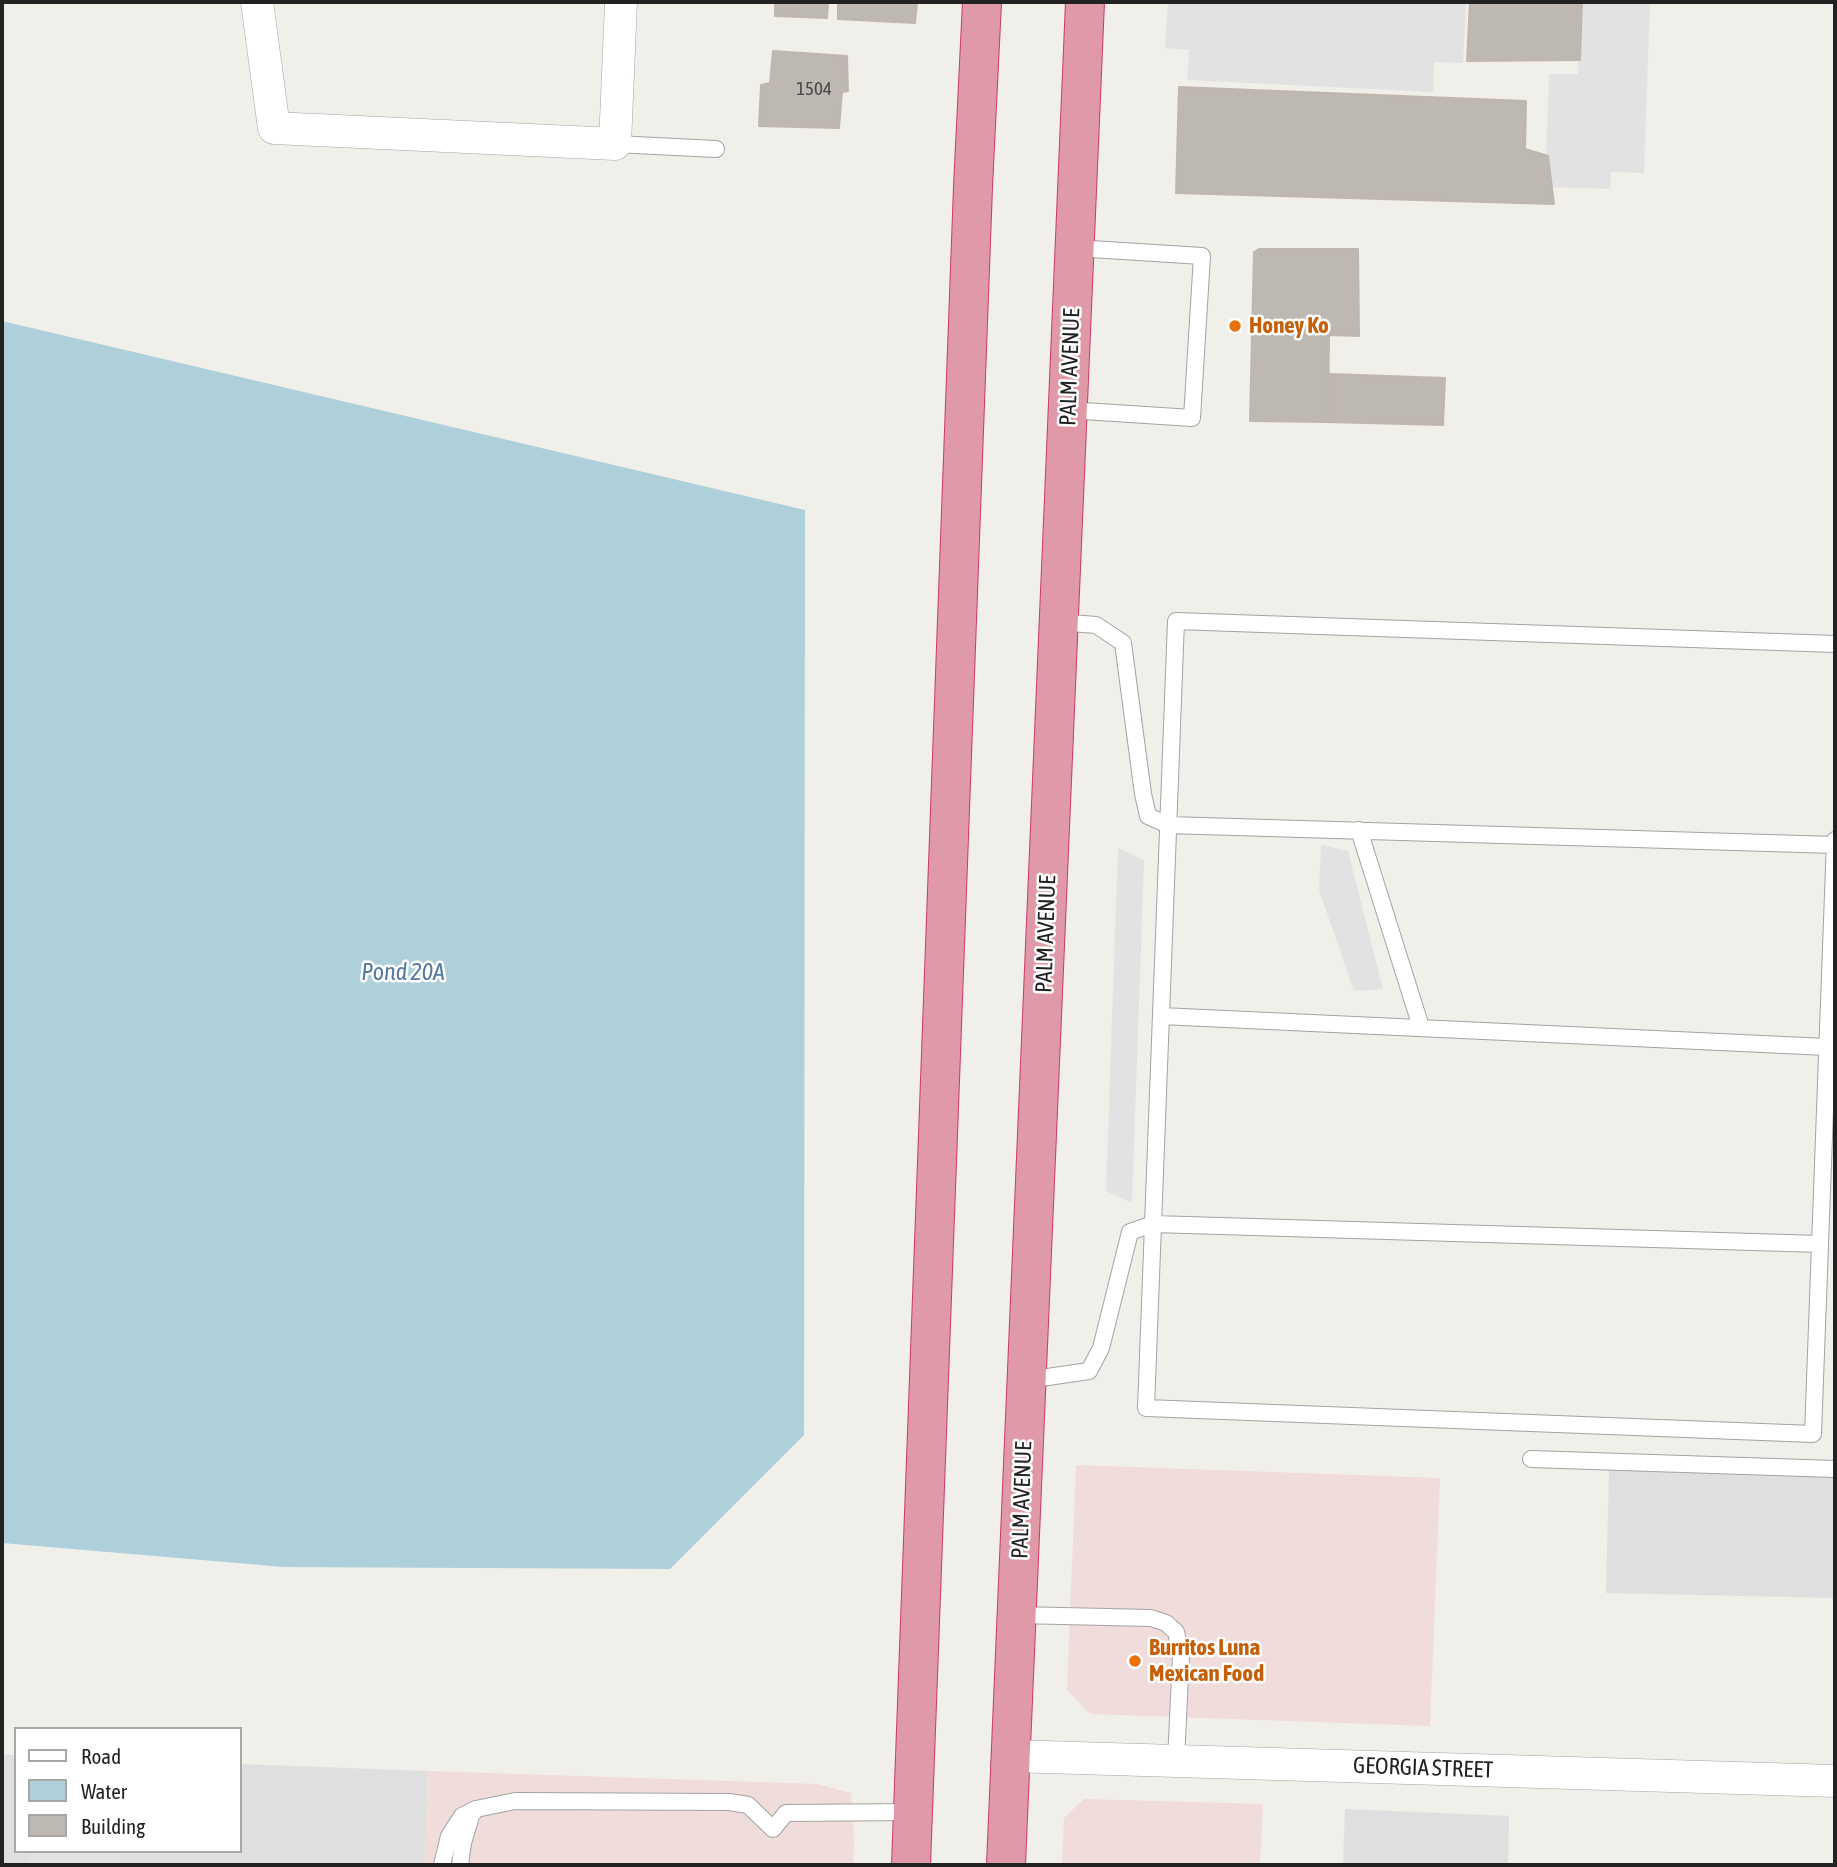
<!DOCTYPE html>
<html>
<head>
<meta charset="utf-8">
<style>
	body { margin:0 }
	#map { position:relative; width:1837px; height:1867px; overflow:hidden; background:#f1efe9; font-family:"Asap Condensed",sans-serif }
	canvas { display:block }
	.frame { position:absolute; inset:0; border:4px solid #222; pointer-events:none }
	.legend { position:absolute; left:14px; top:1727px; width:228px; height:126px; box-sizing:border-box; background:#fff; border:2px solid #a7a7a7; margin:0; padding:9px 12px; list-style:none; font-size:21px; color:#222 }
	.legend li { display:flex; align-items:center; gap:14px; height:35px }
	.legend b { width:35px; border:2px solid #a7a7a7 }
</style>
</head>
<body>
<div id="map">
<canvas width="1837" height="1867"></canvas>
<div class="frame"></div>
<ul class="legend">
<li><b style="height:9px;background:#fff"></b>Road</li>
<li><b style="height:19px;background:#aed0da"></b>Water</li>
<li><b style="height:19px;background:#beb8b2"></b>Building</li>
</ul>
</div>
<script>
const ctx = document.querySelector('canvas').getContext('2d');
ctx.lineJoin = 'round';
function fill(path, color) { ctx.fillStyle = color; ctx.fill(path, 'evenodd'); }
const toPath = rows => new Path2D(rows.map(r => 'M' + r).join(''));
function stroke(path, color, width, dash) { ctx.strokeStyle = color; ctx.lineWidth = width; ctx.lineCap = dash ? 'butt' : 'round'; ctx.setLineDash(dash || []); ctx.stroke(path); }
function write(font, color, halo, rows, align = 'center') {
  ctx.font = font + ' "Asap Condensed",sans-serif'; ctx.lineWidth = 5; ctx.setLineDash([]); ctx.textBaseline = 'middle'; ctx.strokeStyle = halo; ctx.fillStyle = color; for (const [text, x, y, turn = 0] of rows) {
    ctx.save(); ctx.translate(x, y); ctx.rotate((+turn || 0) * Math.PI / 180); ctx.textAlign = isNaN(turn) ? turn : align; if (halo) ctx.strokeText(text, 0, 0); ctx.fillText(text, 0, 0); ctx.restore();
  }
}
const residential = toPath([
	[1609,1469,1835,1474,1835,1598,1606,1593],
	[2,1755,16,1755,16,1851,240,1851,240,1764,428,1771,425,1865,2,1865],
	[1345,1809,1509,1816,1508,1865,1343,1865]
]);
const commercial = toPath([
	[1076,1465,1440,1478,1430,1726,1090,1714,1067,1690],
	[428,1771,817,1784,851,1793,854,1845,853,1865,425,1865],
	[1084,1799,1263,1804,1260,1865,1062,1865,1064,1818]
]);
const parking = toPath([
	[1168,2,1466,2,1463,63,1434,62,1433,92,1187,80,1189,50,1165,48],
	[1581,2,1650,2,1644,173,1611,172,1610,189,1545,187,1549,74,1578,74],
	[1321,845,1348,851,1383,989,1354,991,1319,890],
	[1118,848,1144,860,1132,1203,1106,1191],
	[29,1851,121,1851,121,1865,29,1865]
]);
const water = toPath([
	[2,321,805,510,804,1435,670,1569,284,1567,2,1543]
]);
const building = toPath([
	[775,2,828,2,827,18,775,16,775,2],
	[838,2,917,2,915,23,838,19,838,2],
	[1470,2,1582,2,1580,60,1467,61,1470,2],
	[773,51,847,56,848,91,842,92,839,128,759,126,761,85,770,83,773,51],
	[1179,87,1526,101,1525,149,1548,156,1554,204,1176,193,1179,87],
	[1259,249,1358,249,1359,336,1329,335,1328,422,1250,421,1254,252,1259,249],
	[1330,374,1445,378,1443,425,1328,422,1330,374]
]);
const lane = toPath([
	[615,144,716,149],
	[1068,410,1192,418,1202,256,1075,248],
	[1059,622,1096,625,1123,643,1143,794,1148,816,1168,825,1835,845],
	[1835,644,1176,621,1146,1408,1813,1434,1835,840],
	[1359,830,1421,1027],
	[1161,1016,1827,1047],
	[1027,1380,1089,1371,1101,1348,1130,1232,1153,1224,1820,1244],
	[1531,1459,1835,1469],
	[1017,1615,1151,1618,1166,1623,1176,1632,1181,1655,1176,1761],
	[442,1865,449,1836,462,1816,476,1809,515,1801,729,1802,748,1805,773,1829,786,1813,913,1812],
	[460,1865,463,1843,471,1816,476,1809]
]);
const street = toPath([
	[257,2,274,128,615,144,621,2],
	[1011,1756,1835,1781]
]);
const highway = toPath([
	[911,1865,973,187,982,2],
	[1006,1865,1085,2]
]);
const markers = [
	[1235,326,7,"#e8710a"],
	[1135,1661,7,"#e8710a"]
];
const numberNames = [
	["1504",814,89]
];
const foodNames = [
	["Honey Ko",1249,326],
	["Burritos Luna",1149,1648],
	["Mexican Food",1149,1674]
];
const streetNames = [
	["PALM AVENUE",1070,367,-88],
	["PALM AVENUE",1046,934,-88],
	["PALM AVENUE",1022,1500,-88],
	["GEORGIA STREET",1423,1768,2]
];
const waterNames = [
	["Pond 20A",403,972]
];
fill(residential, '#e0dfdf');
fill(commercial, '#f0dcdb');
fill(parking, '#e2e2e2');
fill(water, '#aed0da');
fill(building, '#beb8b2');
stroke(building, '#c1b6ad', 2);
stroke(lane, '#a3a3a3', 18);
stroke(street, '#a3a3a3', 33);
stroke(highway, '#cc3a6a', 40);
stroke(lane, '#fff', 16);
stroke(street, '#fff', 32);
stroke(highway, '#e099a6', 38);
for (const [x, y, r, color] of markers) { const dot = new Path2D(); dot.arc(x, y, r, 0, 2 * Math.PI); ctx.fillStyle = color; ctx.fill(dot); stroke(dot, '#fff', 2.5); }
write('19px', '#494846', null, numberNames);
write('bold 23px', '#c56008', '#fff', foodNames, 'left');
write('23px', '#222', '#fff', streetNames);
write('italic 24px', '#537aa1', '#fff', waterNames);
</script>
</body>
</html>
